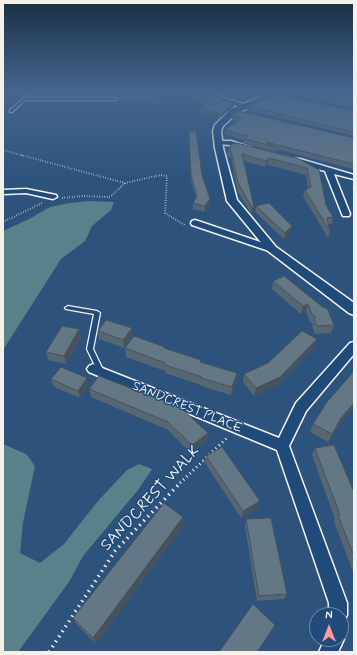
<!DOCTYPE html>
<html>
<head>
<meta charset="utf-8">
<style>
	body { margin:0 }
	#map { position:relative; width:357px; height:655px; overflow:hidden; background:#2d537c; font-family:Mynerve,sans-serif }
	canvas { display:block }
	.frame { position:absolute; inset:0; border:4px solid #f4f1e8; pointer-events:none }
	.north { position:absolute; left:309px; top:607px; width:40px; height:40px; box-sizing:border-box; background:#1f4a7a; border:1px solid #748da6; border-radius:50%; rotate:0deg; font-size:11px; font-weight:700; line-height:16px; text-align:center; color:#f4f1e8 }
	.north::after { content:''; display:block; margin:auto; width:14px; height:18px; background:#ff9aa2; clip-path:polygon(50% 0,100% 100%,50% 72%,0 100%) }
</style>
</head>
<body>
<div id="map">
<canvas width="357" height="655"></canvas>
<div class="frame"></div>
<div class="north">N</div>
</div>
<script>
const ctx = document.querySelector('canvas').getContext('2d');
ctx.lineJoin = 'round';
function fill(path, color) { ctx.fillStyle = color; ctx.fill(path, 'evenodd'); }
const toPath = rows => new Path2D(rows.map(r => 'M' + r).join(''));
function stroke(path, color, width, dash) { ctx.strokeStyle = color; ctx.lineWidth = width; ctx.lineCap = dash ? 'butt' : 'round'; ctx.setLineDash(dash || []); ctx.stroke(path); }
function write(font, color, halo, rows, align = 'center') {
  ctx.font = font + ' Mynerve,sans-serif'; ctx.lineWidth = 3; ctx.setLineDash([]); ctx.textBaseline = 'middle'; ctx.strokeStyle = halo; ctx.fillStyle = color; for (const [text, x, y, turn = 0] of rows) {
    ctx.save(); ctx.translate(x, y); ctx.rotate((+turn || 0) * Math.PI / 180); ctx.textAlign = isNaN(turn) ? turn : align; if (halo) ctx.strokeText(text, 0, 0); ctx.fillText(text, 0, 0); ctx.restore();
  }
}
const green = toPath([
	[91,201,114,202,111,210,92,226,85,241,61,259,3,350,3,231,29,219,50,207,70,203],
	[3,444,26,454,35,466,23,522,20,553,40,563,64,544,98,501,127,470,139,464,152,469,138,490,83,556,69,582,18,652,3,652]
]);
const pathFar3 = toPath([
	[3,150,24,156]
]);
const pathFar2 = toPath([
	[21,155,125,183,161,175,167,176,165,213,186,226],
	[62,198,83,196,110,197,125,183],
	[3,222,42,203]
]);
const pathFar1 = toPath([
	[180,483,228,437]
]);
const path = toPath([
	[49,652,115,551,181,482]
]);
const service = toPath([
	[34,90,36,90,27,98,115,98,116,99,115,100,25,100,12,112,10,112,10,110,34,90],
	[68,306,97,311,100,313,93,349,104,372,103,374,99,374,87,349,94,314,66,309,65,308,68,306]
]);
const minor = toPath([
	[215,95,246,105,247,106,244,108,213,98,213,96,215,95],
	[218,141,231,141,252,148,249,150,231,145,216,144,215,143,218,141],
	[294,159,300,159,354,175,354,179,334,174,350,214,349,216,343,216,342,214,325,171,294,163,294,159],
	[26,189,56,195,57,197,53,199,26,193,3,194,3,190,26,189],
	[195,220,275,247,277,249,272,252,269,251,192,225,191,223,192,221,195,220],
	[354,342,354,354,306,411,289,446,347,603,347,615,344,621,341,623,341,615,329,615,329,603,277,450,89,372,87,369,89,366,93,364,97,366,279,438,296,403,350,343,354,342],
	[341,632,344,639,338,652,319,652,325,639,341,639,341,632]
]);
const tertiary = toPath([
	[271,90,277,90,276,96,237,113,223,126,221,131,223,148,237,200,276,247,354,303,354,315,349,313,268,251,227,201,215,148,213,131,215,125,231,109,270,93,271,90]
]);
const wall = toPath([
	[118,90,158,90,157,102,121,100,121,96,119,96],
	[195,90,264,91,263,94,243,102,215,94,213,95,213,96,234,103,234,106,221,117,200,112,200,108,205,105,189,96,189,93],
	[278,90,354,90,354,108,278,92],
	[247,106,354,111,354,136,247,110],
	[232,116,354,138,354,169,276,149,276,152,244,143,244,140,225,134,225,130,237,121,232,120],
	[189,137,202,175,210,205,204,212,193,209,193,203,196,199,191,181],
	[230,145,319,170,326,205,333,217,332,224,328,224,330,231,328,238,303,196,305,190,308,188,306,175,268,165,265,167,244,161,254,207,254,213,251,214,237,190,231,157,227,156,228,150,230,149],
	[353,182,354,182,354,190,352,189],
	[256,206,292,226,290,233,284,239,255,212],
	[284,276,334,325,331,333,315,334,312,327,313,324,310,322,306,312,301,314,272,289,273,281],
	[79,329,81,337,66,364,48,360,46,352],
	[98,331,132,336,124,348,99,339],
	[165,347,165,349,201,362,236,381,231,395,201,386,201,385,165,373,165,371,126,357,125,348],
	[314,347,278,385,254,396,243,382,244,374],
	[354,371,354,406,338,426,328,442,310,432,313,424],
	[51,379,89,386,80,398,54,387],
	[89,389,208,433,207,440,191,453,168,430,91,397],
	[315,448,354,492,354,574,334,522,335,519,312,455],
	[206,456,258,508,241,518,205,463],
	[246,519,287,594,284,599,257,601,245,526],
	[183,526,96,644,77,625,73,618]
]);
const shadedWall = toPath([
	[216,90,215,94,212,95,212,91],
	[264,91,263,94,243,102,243,99],
	[234,103,234,106,221,117,221,114],
	[269,158,268,165,265,167,266,161],
	[210,199,210,205,204,212,205,206],
	[254,207,254,213,251,214,252,208],
	[292,226,290,233,284,239,285,233],
	[308,304,306,312,301,314,303,306],
	[132,328,132,336,124,348,123,340],
	[79,329,81,337,66,364,64,356],
	[317,339,314,347,278,385,254,396,256,388],
	[237,373,236,381,231,395,232,387],
	[87,378,89,386,80,398,78,391],
	[354,403,354,406,338,426,328,442,332,434,341,418],
	[208,433,207,440,191,453,192,445],
	[260,501,258,508,241,518,243,511],
	[183,517,183,526,96,644,93,638]
]);
const building = toPath([
	[121,90,157,90,157,93,120,92,121,90],
	[195,90,254,90,264,91,243,99,216,90,212,91,213,96,234,103,221,114,200,108,208,103,189,93,195,90],
	[288,90,354,90,354,104,288,90],
	[276,94,354,111,354,132,247,106,276,94],
	[238,111,354,138,354,164,266,142,276,147,245,139,248,136,225,130,242,118,232,116,238,111],
	[189,131,196,131,202,175,210,199,205,206,193,203,197,197,191,175,189,131],
	[237,143,299,159,319,170,326,205,333,217,327,218,330,231,305,190,311,187,307,168,269,158,266,161,242,154,254,207,252,208,238,183,231,151,228,150,231,148,230,145,237,143],
	[269,203,292,226,285,233,256,206,269,203],
	[284,276,324,308,327,308,334,325,317,326,314,319,316,317,312,314,308,304,303,306,273,281,284,276],
	[106,320,132,328,123,340,98,331,106,320],
	[62,326,79,329,64,356,46,352,62,326],
	[302,331,317,339,280,377,256,388,244,374,268,363,302,331],
	[134,336,165,347,164,348,201,360,200,362,237,373,232,387,201,378,202,377,165,365,165,363,125,348,134,336],
	[61,367,87,378,78,391,51,379,61,367],
	[354,371,354,403,341,418,332,434,313,424,327,402,354,371],
	[99,376,180,407,208,433,192,445,168,422,89,389,99,376],
	[334,445,354,492,354,556,338,515,340,515,315,448,334,445],
	[222,447,260,501,243,511,206,456,222,447],
	[164,503,183,517,93,638,73,618,164,503],
	[271,518,287,594,259,596,246,519,271,518],
	[253,604,275,625,257,652,219,652,253,604]
]);
const streetNames = [
	["SANDCREST PLACE",187,408,22]
];
const nearStreetnames = [
	["SANDCREST WALK",151,499,-47]
];
fill(green, '#58828a');
stroke(service, '#f4f1e8', 2.5);
stroke(minor, '#f4f1e8', 3);
stroke(tertiary, '#f4f1e8', 3);
stroke(pathFar3, '#f4f1e8', 1.5, [0.5, 1.5]);
stroke(pathFar2, '#f4f1e8', 2, [0.5, 2]);
stroke(pathFar1, '#f4f1e8', 3, [1, 3.5]);
stroke(path, '#f4f1e8', 3.5, [1.5, 4.5]);
fill(service, '#1f4a7a');
fill(minor, '#1f4a7a');
fill(tertiary, '#1f4a7a');
fill(wall, '#566672');
fill(shadedWall, '#46535d');
fill(building, '#647785');
stroke(building, '#46535d', 1);
const sky = ctx.createLinearGradient(0, 0, 0, 181);
sky.addColorStop(0, '#192e44');
sky.addColorStop(0.5, '#46668e');
sky.addColorStop(1, '#46668e00');
ctx.fillStyle = sky;
ctx.fillRect(0, 0, 357, 181);
write('13px', '#f4f1e8', '#1f4a7a', streetNames);
write('16px', '#f4f1e8', '#1f4a7a', nearStreetnames);
</script>
</body>
</html>
